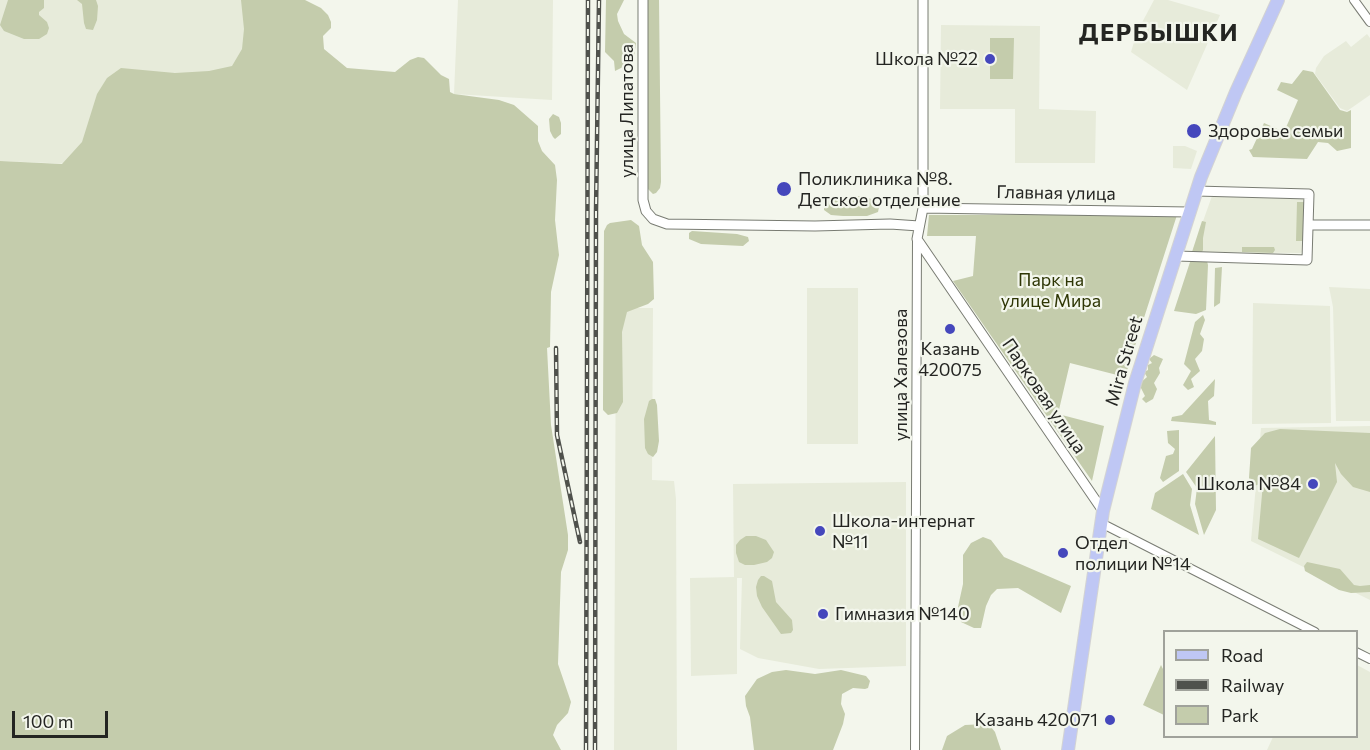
<!DOCTYPE html>
<html>
<head>
<meta charset="utf-8">
<style>
	body { margin:0 }
	#map { position:relative; width:1370px; height:750px; overflow:hidden; background:#f3f6ec; font-family:Commissioner,sans-serif }
	canvas { display:block }
	.legend { position:absolute; left:1163px; top:630px; width:195px; height:108px; box-sizing:border-box; background:#f3f6ec; border:2px solid #a0a29b; margin:0; padding:8px 10px; list-style:none; font-size:18px; color:#242522 }
	.legend li { display:flex; align-items:center; gap:12px; height:30px }
	.legend b { width:30px; border:2px solid #a0a29b }
	.scale { position:absolute; left:12px; top:711px; width:96px; height:27px; box-sizing:border-box; border:3px solid #242522; border-top:0; padding-left:8px; font-size:18px; line-height:21px; white-space:nowrap; color:#242522; -webkit-text-stroke:4px #f3f6ec; paint-order:stroke }
</style>
</head>
<body>
<div id="map">
<canvas width="1370" height="750"></canvas>
<ul class="legend">
<li><b style="height:8px;background:#bfc7f4"></b>Road</li>
<li><b style="height:8px;background:#4f514c"></b>Railway</li>
<li><b style="height:16px;background:#c4ccac"></b>Park</li>
</ul>
<div class="scale">100 m</div>
</div>
<script>
const ctx = document.querySelector('canvas').getContext('2d');
ctx.lineJoin = 'round';
function fill(path, color) { ctx.fillStyle = color; ctx.fill(path, 'evenodd'); }
const toPath = rows => new Path2D(rows.map(r => 'M' + r).join(''));
function stroke(path, color, width, dash) { ctx.strokeStyle = color; ctx.lineWidth = width; ctx.lineCap = dash ? 'butt' : 'round'; ctx.setLineDash(dash || []); ctx.stroke(path); }
function write(font, color, halo, rows, align = 'center') {
  ctx.font = font + ' Commissioner,sans-serif'; ctx.lineWidth = 4.5; ctx.setLineDash([]); ctx.textBaseline = 'middle'; ctx.strokeStyle = halo; ctx.fillStyle = color; for (const [text, x, y, turn = 0] of rows) {
    ctx.save(); ctx.translate(x, y); ctx.rotate((+turn || 0) * Math.PI / 180); ctx.textAlign = isNaN(turn) ? turn : align; if (halo) ctx.strokeText(text, 0, 0); ctx.fillText(text, 0, 0); ctx.restore();
  }
}
const built = toPath([
	[0,0,271,0,270,172,0,161],
	[458,0,553,0,552,100,454,94],
	[1154,0,1168,0,1220,15,1187,90,1131,52,1137,32],
	[941,25,1040,26,1039,109,1096,111,1095,163,1015,163,1015,109,940,109],
	[1367,34,1370,38,1370,95,1347,111,1340,108,1315,74,1316,68,1324,56,1346,41,1351,47],
	[1173,146,1185,146,1197,151,1191,169,1173,168],
	[1212,196,1303,198,1304,249,1301,253,1192,252],
	[1329,287,1370,289,1370,421,1336,421,1333,307],
	[807,288,858,288,858,444,807,444],
	[1253,303,1330,306,1331,423,1252,424],
	[616,308,653,308,652,480,674,481,676,499,677,750,614,750],
	[1370,426,1370,600,1251,541,1261,428],
	[906,482,906,666,819,669,758,658,740,649,742,578,737,578,737,674,691,676,690,578,734,577,733,484],
	[1357,665,1370,672,1370,750,1267,750,1273,737,1356,736]
]);
const green = toPath([
	[8,0,44,0,44,8,39,12,39,15,47,22,49,28,47,34,39,39,24,39,4,31,0,25],
	[77,0,96,0,98,6,97,20,93,30,86,29,84,23,82,4],
	[241,0,305,0,321,8,328,15,331,22,331,28,323,36,324,49,347,68,395,72,410,60,418,57,424,58,441,75,449,79,450,92,454,94,499,100,514,105,538,126,538,141,542,151,555,165,557,180,555,220,559,255,551,292,550,347,547,348,551,425,568,535,568,550,561,572,558,664,571,702,568,713,557,725,553,735,561,750,0,750,0,161,62,164,82,142,97,94,107,78,121,68,175,73,209,71,232,66,242,49,244,29],
	[606,0,624,0,617,14,618,21,624,34,636,43,634,57,631,63,615,71,614,61,605,52],
	[648,0,659,0,661,182,660,188,656,193,653,194,648,189],
	[990,38,1014,38,1013,79,990,79],
	[1303,70,1313,72,1340,110,1347,112,1351,110,1351,148,1337,151,1328,143,1318,142,1307,159,1253,157,1249,150,1252,149,1264,123,1284,132,1298,100,1277,90,1281,82,1292,84],
	[553,114,559,117,561,123,561,134,555,139,553,137,550,131,549,119],
	[860,196,875,200,879,207,878,212,867,216,843,216,831,215,824,210,824,203,829,199],
	[1297,202,1304,202,1304,241,1296,241],
	[929,215,1177,215,1125,377,1070,363,1058,414,1104,426,1092,481,953,281,973,276,976,236,927,236],
	[631,220,639,226,642,245,653,262,654,299,648,304,627,312,622,332,623,402,617,413,608,415,603,410,603,400,604,231,607,225,610,223],
	[1202,221,1206,222,1203,238,1203,250,1202,252,1192,252],
	[692,231,737,234,748,237,749,241,743,246,701,244,689,239,689,233],
	[1242,247,1274,247,1275,250,1273,253,1242,252],
	[1191,259,1207,261,1208,265,1206,310,1196,314,1174,311],
	[1222,267,1220,303,1214,307,1215,268],
	[1203,315,1205,320,1200,334,1204,339,1202,351,1195,359,1200,371,1191,379,1194,387,1188,390,1183,385,1191,371,1184,364,1195,322],
	[1154,355,1163,359,1159,368,1160,373,1154,383,1157,389,1153,399,1146,403,1142,399,1145,396,1139,384,1147,377,1144,372,1148,370,1148,365,1152,363,1149,359],
	[1215,379,1214,396,1208,401,1209,420,1216,422,1216,425,1171,421,1172,417,1182,415],
	[652,399,655,399,657,405,659,441,657,452,653,457,648,454,645,448,644,419,649,401],
	[1280,429,1370,433,1370,492,1353,487,1341,474,1335,463,1337,482,1299,558,1258,539,1263,483,1254,486,1249,478,1251,448,1265,433],
	[1179,430,1179,471,1163,482,1160,478,1166,456,1173,454,1175,449,1168,443,1167,431],
	[1215,436,1216,510,1204,535,1195,504,1197,488,1186,472],
	[1183,474,1192,489,1190,505,1199,535,1151,509,1155,493],
	[746,536,756,536,766,540,774,552,772,558,767,562,754,565,745,565,739,562,736,553,736,545,740,540],
	[983,537,991,540,1004,557,1071,586,1061,613,1018,588,997,589,991,595,986,606,981,628,974,628,961,622,958,607,963,584,963,555,971,543],
	[1307,562,1340,569,1354,585,1360,586,1370,585,1370,592,1351,593,1339,590,1305,571,1304,566],
	[761,576,764,576,772,581,776,602,792,620,793,630,791,633,781,634,762,607,757,596,756,587,758,580],
	[1161,665,1164,671,1164,715,1143,705],
	[786,670,815,674,841,670,866,676,870,681,868,688,865,689,853,688,842,694,841,704,845,714,843,724,833,750,754,750,750,717,746,706,745,696,757,679,772,672],
	[985,724,991,727,995,732,1001,750,942,750,947,736,965,725]
]);
const minor = toPath([
	[1354,0,1370,22],
	[1101,523,1315,632],
	[1356,652,1370,659],
	[915,750,917,239]
]);
const tertiary = toPath([
	[643,0,643,200,646,211,653,219,667,224,815,226,890,224,919,226],
	[923,0,923,208,917,239,1103,511],
	[923,208,1189,212],
	[1308,225,1370,225],
	[1176,256,1307,260,1309,194,1196,191]
]);
const primary = toPath([
	[1068,750,1103,511,1135,383,1201,177,1236,92,1278,0]
]);
const rail = toPath([
	[556,348,557,435,580,542],
	[586,750,588,0],
	[595,750,596,211,599,0]
]);
const markers = [
	[990,59,6,"#4547bc"],
	[1194,131,8,"#4547bc"],
	[784,189,8,"#4547bc"],
	[950,329,6,"#4547bc"],
	[1313,484,6,"#4547bc"],
	[820,531,6,"#4547bc"],
	[1063,553,6,"#4547bc"],
	[823,614,6,"#4547bc"],
	[1110,720,6,"#4547bc"]
];
const poiNames = [
	["Школа №22",978,59,"right"],
	["Здоровье семьи",1208,131],
	["Поликлиника №8.",798,179],
	["Детское отделение",798,200],
	["Казань",950,349,"center"],
	["420075",950,370,"center"],
	["Школа №84",1301,484,"right"],
	["Школа-интернат",832,521],
	["№11",832,542],
	["Отдел",1075,543],
	["полиции №14",1075,564],
	["Гимназия №140",835,614],
	["Казань 420071",1098,720,"right"]
];
const streetNames = [
	["улица Липатова",627,111,-90],
	["Главная улица",1056,193,1],
	["Mira Street",1124,361,-74],
	["улица Халезова",901,375,-90],
	["Парковая улица",1044,396,56]
];
const parkNames = [
	["Парк на",1051,280],
	["улице Мира",1051,301]
];
const districtNames = [
	["ДЕРБЫШКИ",1159,33]
];
fill(built, '#e7ebda');
fill(green, '#c4ccac');
stroke(minor, '#797c73', 10);
stroke(tertiary, '#797c73', 11);
stroke(primary, '#d3d3d3', 14);
stroke(minor, '#fff', 8);
stroke(tertiary, '#fff', 9);
stroke(primary, '#bfc7f4', 12);
stroke(rail, '#4f514c', 4.5);
stroke(rail, '#f3f6ec', 2, [7]);
for (const [x, y, r, color] of markers) { const dot = new Path2D(); dot.arc(x, y, r, 0, 2 * Math.PI); ctx.fillStyle = color; ctx.fill(dot); stroke(dot, '#f3f6ec', 2); }
write('18px', '#242522', '#f3f6ec', poiNames, 'left');
write('18px', '#242522', '#f3f6ec', streetNames);
write('18px', '#2e3605', '#f3f6ec', parkNames);
ctx.letterSpacing = '1.5px';
write('bold 24px', '#242522', '#f3f6ec', districtNames);
ctx.letterSpacing = '0px';
</script>
</body>
</html>
